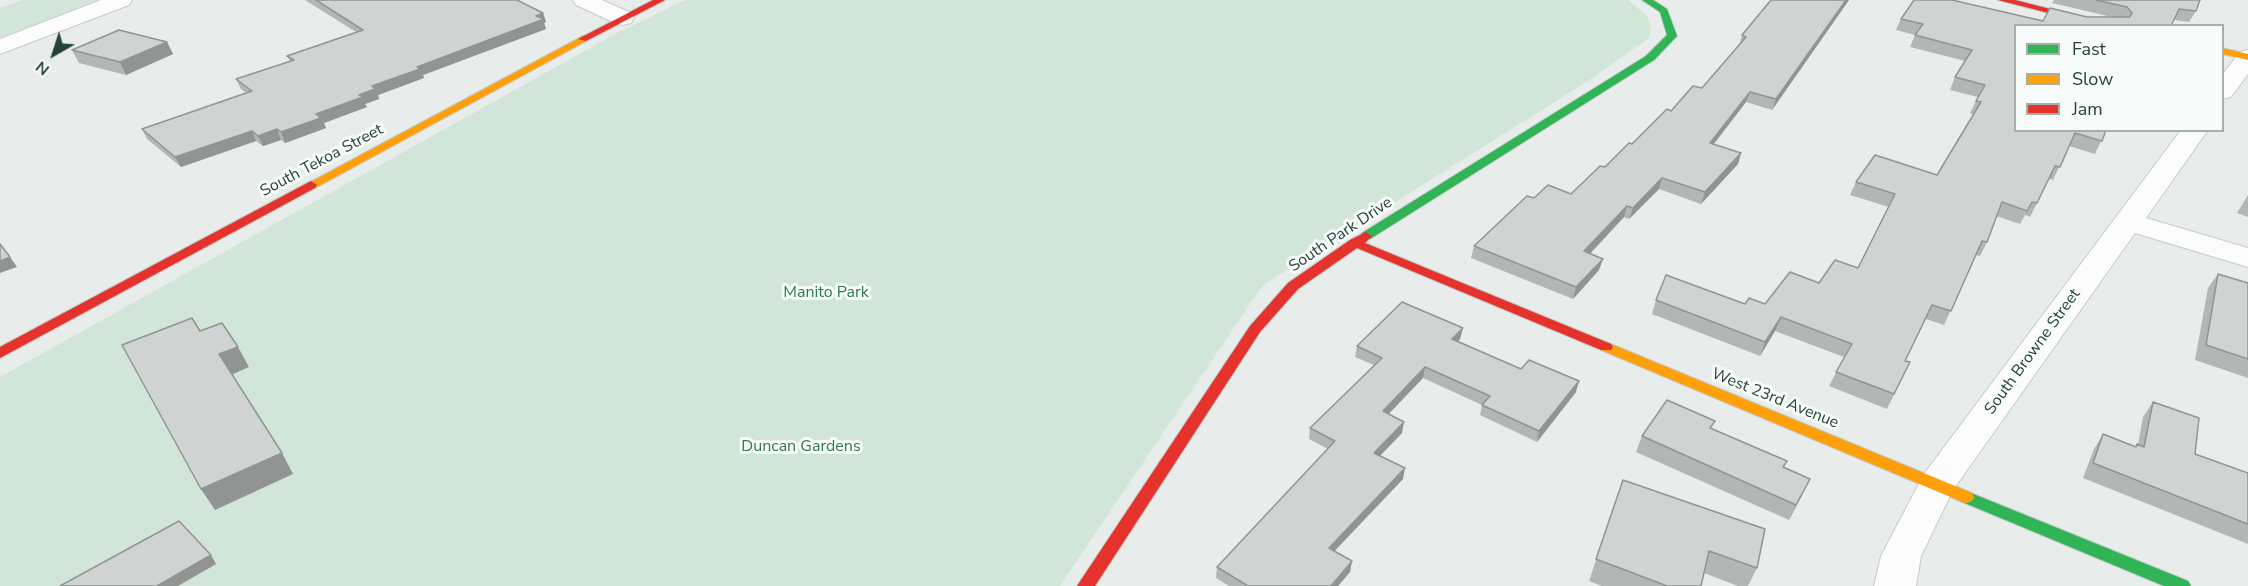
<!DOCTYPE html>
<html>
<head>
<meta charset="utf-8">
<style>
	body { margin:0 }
	#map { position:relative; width:2248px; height:586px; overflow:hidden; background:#e8edeb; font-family:"Nunito Sans",sans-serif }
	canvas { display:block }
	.legend { position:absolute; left:2014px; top:24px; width:210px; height:108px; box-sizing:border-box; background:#f7fbf9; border:2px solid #a3b1ad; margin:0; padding:8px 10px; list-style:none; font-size:18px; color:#24423a }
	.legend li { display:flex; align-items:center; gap:12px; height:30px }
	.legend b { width:30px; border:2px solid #a3b1ad }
	.north { position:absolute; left:24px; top:24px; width:60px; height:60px; -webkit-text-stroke:4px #f7fbf9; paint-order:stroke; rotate:219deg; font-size:16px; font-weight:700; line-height:24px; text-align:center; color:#24423a }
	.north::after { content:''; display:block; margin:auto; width:21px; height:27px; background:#24423a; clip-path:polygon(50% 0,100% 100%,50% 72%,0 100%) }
</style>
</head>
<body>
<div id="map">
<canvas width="2248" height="586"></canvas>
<ul class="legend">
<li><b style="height:8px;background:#30b455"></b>Fast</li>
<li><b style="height:8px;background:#ff9f0a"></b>Slow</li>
<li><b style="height:8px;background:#e5322d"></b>Jam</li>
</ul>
<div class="north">N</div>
</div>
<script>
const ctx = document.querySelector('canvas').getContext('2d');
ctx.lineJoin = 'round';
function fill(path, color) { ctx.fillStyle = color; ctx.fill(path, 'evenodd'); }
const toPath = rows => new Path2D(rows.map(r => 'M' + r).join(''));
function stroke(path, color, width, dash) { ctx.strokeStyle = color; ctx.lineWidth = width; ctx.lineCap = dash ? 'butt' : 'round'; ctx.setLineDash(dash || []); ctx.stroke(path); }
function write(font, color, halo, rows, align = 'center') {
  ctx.font = font + ' "Nunito Sans",sans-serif'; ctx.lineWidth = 6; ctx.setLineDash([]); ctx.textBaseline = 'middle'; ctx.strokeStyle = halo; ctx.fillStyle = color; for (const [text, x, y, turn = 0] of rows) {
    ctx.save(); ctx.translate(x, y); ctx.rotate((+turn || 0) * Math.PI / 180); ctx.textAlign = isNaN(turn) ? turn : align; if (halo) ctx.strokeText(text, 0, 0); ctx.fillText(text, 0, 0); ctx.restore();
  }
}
const green = toPath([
	[22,0,99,0,0,38,0,8],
	[685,0,1628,0,1647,16,1651,28,1649,38,1585,83,1266,283,1258,292,1060,586,0,586,0,377,615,34]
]);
const street = toPath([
	[101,0,132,0,129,5,0,54,0,39,101,0],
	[573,0,602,0,631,13,634,18,631,23,623,25,615,23,576,5,573,0],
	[2248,50,2248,74,2231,97,2222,99,2222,75,2240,52,2248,50],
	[2181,130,2208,130,2146,218,2248,248,2248,267,2135,233,1953,490,1921,556,1916,586,1874,586,1881,556,1924,474,2181,130]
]);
const fast = toPath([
	[1642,0,1653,0,1667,9,1677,36,1654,60,1370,239,1362,239,1360,236,1362,233,1646,56,1667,35,1660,12,1642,0],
	[1966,491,2188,581,2191,586,2164,586,1960,501,1958,497,1960,493,1966,491]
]);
const slow = toPath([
	[583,36,586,37,586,41,315,188,307,188,305,185,583,36],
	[2222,48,2248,54,2248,60,2222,54,2222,48],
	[1606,342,1972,493,1974,497,1972,501,1966,503,1960,501,1601,350,1599,347,1601,344,1606,342]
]);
const jam = toPath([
	[653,0,665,0,586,41,578,39,653,0],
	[1998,0,2015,0,2117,26,2099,26,1998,0],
	[311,181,317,185,315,188,0,358,0,347,311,181],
	[1366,232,1372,236,1365,243,1611,344,1613,347,1611,350,1601,350,1357,248,1298,289,1260,332,1095,586,1077,586,1250,326,1288,283,1350,240,1366,232]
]);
const wall = toPath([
	[305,0,517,0,543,13,546,22,544,23,546,29,423,75,424,78,378,95,379,99,365,104,367,107,324,123,326,128,285,143,281,140,263,146,256,141,181,167,147,139,142,129,246,93,241,89,236,79,290,61,287,56,356,32],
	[1849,0,1772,110,1746,102,1714,144,1741,153,1738,164,1701,204,1659,189,1629,219,1624,217,1590,254,1599,270,1573,299,1471,258,1474,246,1534,198,1571,194,1671,111,1702,88,1739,46,1742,35],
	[2054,0,2200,0,2196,11,2189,22,2174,20,2016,26,2106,130,2095,154,2069,146,2053,180,2049,179,2030,217,2025,215,2020,224,1996,216,1987,242,1980,256,1976,255,1944,325,1926,319,1905,361,1910,362,1887,409,1829,386,1844,357,1775,331,1760,356,1652,314,1656,300,1765,304,1858,268,1889,207,1850,195,1856,182,1937,175,1974,115,1970,113,1978,97,1950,90,1955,77,1965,61,1910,47,1915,35,1896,30,1901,19,2043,21,2087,17,2112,17,2052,3],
	[167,42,173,54,126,75,79,63,72,50],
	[2248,195,2248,217,2237,213],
	[2218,274,2248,283,2248,378,2195,360,2208,288],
	[1463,328,1460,339,1458,341,1521,369,1576,392,1537,442,1480,415,1482,405,1423,378,1388,414,1402,433,1380,456,1403,479,1334,551,1352,561,1350,572,1338,586,1229,586,1216,578,1217,567,1328,449,1309,439,1310,428,1374,365,1355,357,1357,346],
	[2153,402,2195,454,2248,473,2248,544,2083,478,2094,449,2103,434,2135,447,2138,445,2143,417],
	[1712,428,1784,468,1802,495,1789,520,1636,452,1642,436],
	[1623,480,1757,568,1748,586,1738,586,1704,573,1701,586,1602,586,1589,581]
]);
const shadedWall = toPath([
	[1846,0,1849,0,1772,110,1776,99],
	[543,13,546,22,544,23,546,29,423,75,424,78,378,95,379,99,365,104,367,107,324,123,326,128,285,143,281,132,316,114,359,95,372,86],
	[167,42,173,54,126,75,120,62],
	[1750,92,1746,102,1706,154,1710,143],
	[277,129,281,140,263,146,258,136],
	[252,131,256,141,181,167,175,157],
	[1741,153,1738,164,1701,204,1705,192],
	[1662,178,1659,189,1629,219,1633,208],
	[1627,206,1624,217,1581,263,1584,251],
	[10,257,17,267,0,273,0,261],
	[1603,259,1599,270,1573,299,1576,287],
	[1781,317,1775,331,1760,356,1765,342],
	[1463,328,1460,339,1450,350,1452,339],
	[238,347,249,367,231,375,219,354],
	[1425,367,1423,378,1381,422,1383,411],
	[1579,381,1576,392,1537,442,1539,431],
	[1404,422,1402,433,1372,464,1374,453],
	[282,453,293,474,215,510,201,489],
	[1405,468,1403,479,1327,559,1329,548],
	[1810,479,1802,495,1789,520,1796,505],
	[211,555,216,564,178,586,157,586],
	[1352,561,1350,572,1338,586,1331,586]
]);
const building = toPath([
	[316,0,517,0,543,13,536,16,544,19,417,67,420,69,372,86,375,89,359,95,363,97,316,114,321,118,281,132,277,129,258,136,252,131,175,157,142,129,252,91,236,79,294,60,287,56,363,30,316,0],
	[1771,0,1846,0,1776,99,1750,92,1710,143,1741,153,1705,192,1662,178,1633,208,1627,206,1584,251,1603,259,1576,287,1474,246,1527,196,1534,198,1548,185,1571,194,1600,166,1605,167,1629,143,1632,144,1667,109,1671,111,1693,86,1702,88,1746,37,1742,35,1771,0],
	[1914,0,1952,0,2043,21,2050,8,2087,17,2130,17,2132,13,2127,7,2096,0,2200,0,2196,11,2179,9,2171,26,2016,26,2016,130,2106,130,2102,141,2075,133,2060,167,2055,166,2037,203,2032,202,2027,211,2002,202,1987,242,1982,241,1951,311,1932,305,1905,361,1910,362,1894,394,1836,372,1852,344,1781,317,1765,342,1656,300,1666,275,1745,304,1749,298,1765,304,1790,272,1819,283,1835,260,1858,268,1895,194,1856,182,1875,155,1937,175,1981,102,1976,101,1985,85,1955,77,1972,50,1915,35,1923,24,1901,19,1914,0],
	[119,30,167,42,120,62,72,50,119,30],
	[0,244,10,257,0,261,0,244],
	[2218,274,2248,283,2248,359,2206,345,2218,274],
	[1402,302,1463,328,1452,339,1521,369,1529,360,1579,381,1539,431,1482,405,1490,396,1425,367,1383,411,1404,422,1374,453,1405,468,1329,548,1352,561,1331,586,1248,586,1217,567,1335,441,1310,428,1382,358,1357,346,1402,302],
	[192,318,200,331,222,323,238,347,219,354,282,453,201,489,122,345,192,318],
	[1667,400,1715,421,1710,428,1787,461,1783,467,1810,479,1796,505,1642,436,1667,400],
	[2153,402,2199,418,2195,454,2248,473,2248,524,2093,463,2103,434,2136,447,2137,444,2144,447,2153,402],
	[1623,480,1765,529,1757,568,1709,551,1701,586,1667,586,1596,559,1623,480],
	[179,521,211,555,157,586,60,586,179,521]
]);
const streetNames = [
	["South Tekoa Street",322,161,-28],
	["South Park Drive",1341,235,-34],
	["South Browne Street",2033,352,-54],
	["West 23rd Avenue",1775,399,22]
];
const parkNames = [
	["Manito Park",826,293],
	["Duncan Gardens",801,447]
];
fill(green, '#d1e6d8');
stroke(street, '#c5cac8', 2);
stroke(fast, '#c3cbc8', 2);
stroke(slow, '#c3cbc8', 2);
stroke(jam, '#c3cbc8', 2);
fill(street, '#fcfcfc');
fill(fast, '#30b455');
fill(slow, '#ff9f0a');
fill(jam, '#e5322d');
fill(wall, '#b2b6b5');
fill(shadedWall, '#919493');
fill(building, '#cfd4d2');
stroke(building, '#919493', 1.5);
write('16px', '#24423a', '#f7fbf9', streetNames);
write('16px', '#2d7a4b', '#f7fbf9', parkNames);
</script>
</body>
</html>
